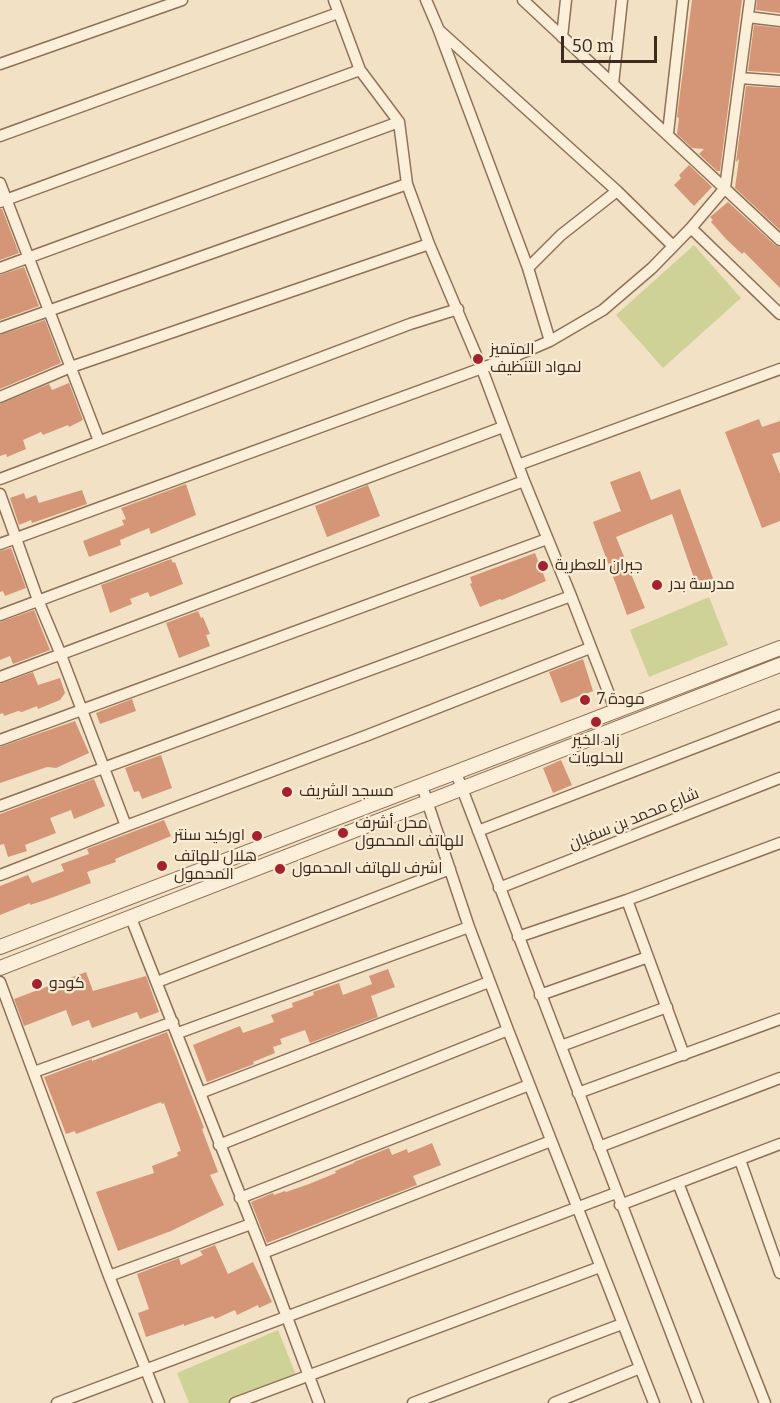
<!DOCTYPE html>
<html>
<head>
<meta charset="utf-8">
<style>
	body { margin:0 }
	#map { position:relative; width:780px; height:1403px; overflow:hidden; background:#f2e1c4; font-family:Bitter,serif }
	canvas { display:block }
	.scale { position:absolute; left:561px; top:36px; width:96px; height:27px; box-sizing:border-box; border:3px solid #3e2b1e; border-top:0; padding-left:8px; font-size:18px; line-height:21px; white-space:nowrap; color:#3e2b1e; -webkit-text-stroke:4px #f9ecd5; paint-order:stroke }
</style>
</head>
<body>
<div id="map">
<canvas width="780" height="1403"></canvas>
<div class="scale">50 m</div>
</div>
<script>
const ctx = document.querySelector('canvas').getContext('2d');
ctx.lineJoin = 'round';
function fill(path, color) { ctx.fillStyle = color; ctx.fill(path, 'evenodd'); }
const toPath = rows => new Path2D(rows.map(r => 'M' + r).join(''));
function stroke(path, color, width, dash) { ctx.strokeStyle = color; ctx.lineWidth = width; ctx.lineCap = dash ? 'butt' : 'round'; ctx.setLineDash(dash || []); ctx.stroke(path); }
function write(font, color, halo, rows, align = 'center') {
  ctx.font = font + ' Bitter,Cairo,serif'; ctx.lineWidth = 4.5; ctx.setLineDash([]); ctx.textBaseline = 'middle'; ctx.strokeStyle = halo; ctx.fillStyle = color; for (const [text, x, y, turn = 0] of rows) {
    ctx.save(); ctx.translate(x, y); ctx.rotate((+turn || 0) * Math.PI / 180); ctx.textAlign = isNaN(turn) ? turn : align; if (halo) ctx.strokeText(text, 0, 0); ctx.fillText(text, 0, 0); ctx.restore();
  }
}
const green = toPath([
	[694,245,741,298,663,368,616,315],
	[709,597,728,645,649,677,630,630],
	[278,1330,296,1375,230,1403,189,1403,177,1373]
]);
const building = toPath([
	[692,0,742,0,720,171,717,171,699,154,704,149,692,148,677,134,679,118,677,117],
	[757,0,780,0,780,13,756,10],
	[754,25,780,28,780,73,748,71],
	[746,86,780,88,780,230,735,188,739,159,736,162],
	[689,165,712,187,694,206,674,185,681,178,679,175],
	[728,202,775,245,780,247,780,288,744,252,742,254,726,239,711,222,713,220,710,217],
	[0,209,2,209,19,253,0,260],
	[24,267,39,306,0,320,0,275],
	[45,320,61,363,0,389,0,335],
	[69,383,83,420,69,427,68,425,43,435,41,432,23,440,26,449,7,457,6,454,0,456,0,404,49,384,52,390],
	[759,419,762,427,780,421,780,452,772,454,780,474,780,521,762,528,725,432],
	[640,471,651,500,680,489,714,581,697,587,672,514,616,537,645,608,627,615,593,522,621,511,610,482],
	[186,484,196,515,151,534,149,528,132,535,120,540,121,545,89,557,83,541,124,525,122,520,126,519,121,508],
	[368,485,380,516,327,537,315,506],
	[82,490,87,504,32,523,31,520,19,525,10,498,24,493,26,499,36,495,39,503],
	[11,548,26,588,5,596,3,591,0,592,0,551],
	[535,553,546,581,502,600,500,599,480,607,470,584,472,583,470,577],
	[171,559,173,563,175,562,183,584,150,597,148,592,130,599,132,604,110,613,101,585],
	[34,610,50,650,13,664,10,656,0,660,0,622],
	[198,611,201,618,203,617,210,634,206,635,210,646,179,658,166,623],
	[583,659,593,691,561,703,549,672],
	[33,672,38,685,60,678,65,693,60,700,38,709,37,706,22,712,18,711,4,716,3,713,0,714,0,684],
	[132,699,136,711,100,724,96,713],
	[75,721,89,753,56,768,47,767,0,783,0,747],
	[161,755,172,788,142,799,139,791,134,792,125,768],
	[561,760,572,785,553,793,543,768],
	[94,779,105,806,74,819,71,810,50,818,56,833,25,845,27,851,8,857,4,844,0,845,0,814],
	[164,820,171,836,115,859,116,862,87,872,91,883,51,898,30,905,30,903,0,915,0,886,28,875,32,883,64,871,61,864,89,854,87,849],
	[388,969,395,987,371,996,378,1017,310,1043,305,1030,280,1039,282,1044,273,1047,275,1053,253,1062,254,1064,207,1082,193,1045,240,1026,243,1033,274,1022,271,1015,293,1007,292,1003,314,995,313,992,339,983,343,995,372,984,369,976],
	[86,972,93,991,146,976,159,1012,140,1019,137,1012,92,1028,89,1020,72,1026,66,1010,24,1026,14,999],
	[167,1032,204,1128,202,1129,218,1172,210,1175,224,1205,171,1231,118,1251,96,1192,154,1173,152,1166,178,1156,177,1152,181,1151,164,1103,162,1104,161,1102,76,1134,75,1131,66,1134,44,1077,92,1059,92,1061],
	[432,1143,441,1165,413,1176,417,1185,267,1243,251,1202,273,1193,274,1195,285,1191,286,1192,309,1184,336,1173,335,1171,354,1163,354,1162,389,1148,392,1155,407,1149,408,1153],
	[215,1245,228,1274,253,1262,272,1302,259,1308,258,1305,237,1315,235,1310,215,1319,213,1316,184,1326,184,1324,146,1337,138,1313,149,1309,137,1274,179,1258,181,1265,203,1255,200,1251]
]);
const minor = toPath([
	[334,0,360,70,399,122,407,184,429,244,482,369,524,481,571,596,616,712],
	[426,0,438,28,528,268,550,341],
	[523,0,780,240],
	[748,17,780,21],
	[440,31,617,191,673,246],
	[562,37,566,0],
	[0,64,182,0],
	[740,78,780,81],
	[613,84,622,0],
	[668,133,683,0],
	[0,136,338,13],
	[0,183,99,441],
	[0,202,360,70],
	[691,228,780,314],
	[0,268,399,122],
	[528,268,561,235,617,191],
	[0,328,407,184],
	[0,397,71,367,429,244],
	[518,465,780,369],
	[0,479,410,324,458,309],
	[0,494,38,600,61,655,126,826],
	[0,544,515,356,550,341,603,310,652,268,691,228,725,188,750,0],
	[0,615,503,427],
	[0,677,524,481],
	[0,740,547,539],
	[456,773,698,1403],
	[422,786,469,927,508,1030,654,1403],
	[0,806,571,596],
	[478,831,780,715],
	[0,875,126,826,368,735,590,648],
	[499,888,780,778],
	[627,900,684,1055],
	[131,918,263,1253,319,1403],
	[518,937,627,900,780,843],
	[0,982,109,1276,159,1403],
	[157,982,450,869],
	[540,995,648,957],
	[178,1033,469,927],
	[561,1046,667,1007],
	[34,1072,173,1022],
	[200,1093,489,982],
	[578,1093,780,1019],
	[219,1145,508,1030],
	[599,1147,780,1078],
	[740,1160,780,1273],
	[678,1183,765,1403],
	[240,1198,529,1085],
	[620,1205,780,1144],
	[263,1253,551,1141],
	[109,1276,251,1224],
	[57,1403,616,1193],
	[235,1403,600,1267],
	[413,1403,622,1324],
	[554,1403,640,1368]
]);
const tertiary = toPath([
	[0,947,780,648],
	[0,968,780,665]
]);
const markers = [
	[478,359,6,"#a4222d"],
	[543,566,6,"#a4222d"],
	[657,585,6,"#a4222d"],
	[585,700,6,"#a4222d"],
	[596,722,6,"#a4222d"],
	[287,792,6,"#a4222d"],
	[343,833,6,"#a4222d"],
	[257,836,6,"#a4222d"],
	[162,866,6,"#a4222d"],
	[280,869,6,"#a4222d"],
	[37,984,6,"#a4222d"]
];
const poiNames = [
	["المتميز",490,350],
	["لمواد التنظيف",490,368],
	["جبران للعطرية",555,566],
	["مدرسة بدر",669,585],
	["مودة 7",597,700],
	["زاد الخير",596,741,"center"],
	["للحلويات",596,759,"center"],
	["مسجد الشريف",299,792],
	["محل أشرف",355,824],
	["للهاتف المحمول",355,842],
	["اوركيد سنتر",245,836,"right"],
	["هلال للهاتف",174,857],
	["المحمول",174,875],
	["اشرف للهاتف المحمول",292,869],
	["كودو",49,984]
];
const streetNames = [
	["شارع محمد بن سفيان",634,819,-22]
];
fill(green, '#cfd297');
fill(building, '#d49677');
stroke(minor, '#8f7158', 13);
stroke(tertiary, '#8f7158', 16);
stroke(minor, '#fcefd9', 10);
stroke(tertiary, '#fcefd9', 14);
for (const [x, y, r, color] of markers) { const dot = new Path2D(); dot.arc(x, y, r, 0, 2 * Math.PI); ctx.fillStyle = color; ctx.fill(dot); stroke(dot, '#f9ecd5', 2); }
write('16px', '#3e2b1e', '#f9ecd5', poiNames, 'left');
write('16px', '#3e2b1e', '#f9ecd5', streetNames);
</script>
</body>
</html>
